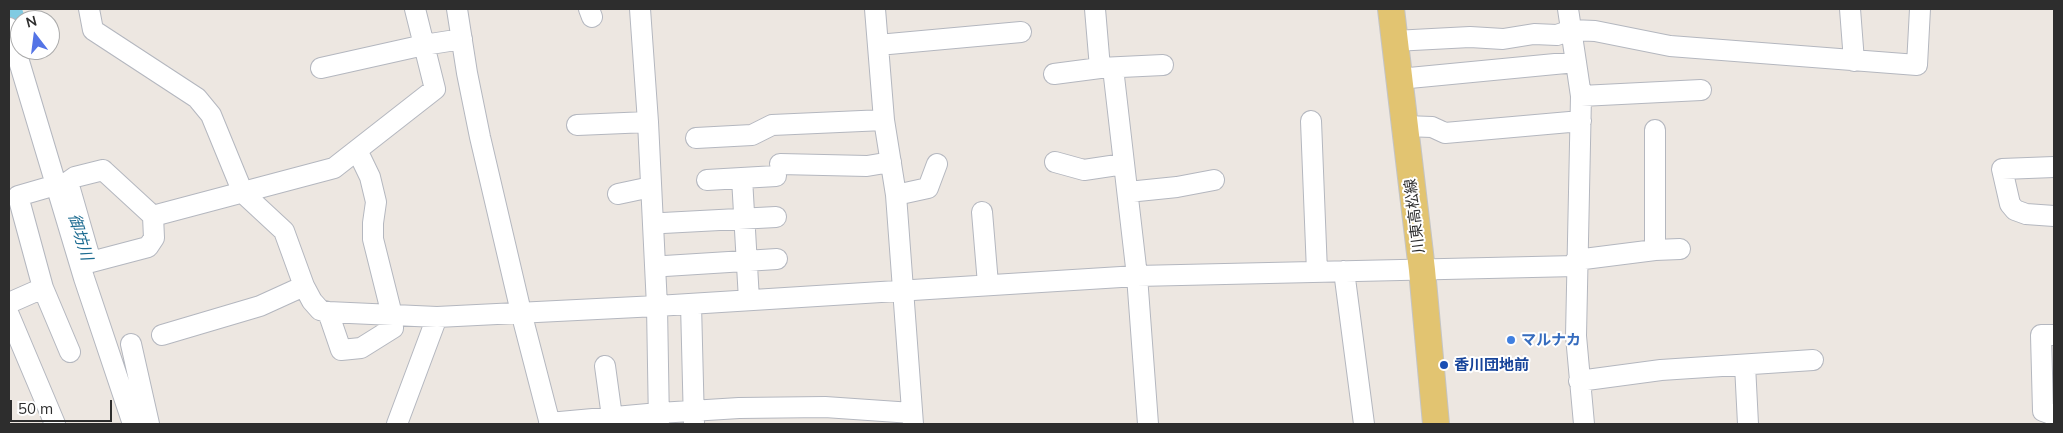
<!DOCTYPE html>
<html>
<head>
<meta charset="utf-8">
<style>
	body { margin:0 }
	#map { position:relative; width:2063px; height:433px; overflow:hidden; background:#ede7e1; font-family:Mulish,sans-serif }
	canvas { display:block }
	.frame { position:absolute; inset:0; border:10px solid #2d2d2d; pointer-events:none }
	.north { position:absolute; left:10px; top:10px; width:50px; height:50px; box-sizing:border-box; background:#fff; border:1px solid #ababab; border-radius:50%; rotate:345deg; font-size:14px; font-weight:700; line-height:20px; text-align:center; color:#2d2d2d }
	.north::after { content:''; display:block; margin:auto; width:18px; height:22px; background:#5474e6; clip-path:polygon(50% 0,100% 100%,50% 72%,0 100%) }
	.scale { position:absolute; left:10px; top:400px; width:102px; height:22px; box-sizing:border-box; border:2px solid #2d2d2d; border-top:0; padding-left:6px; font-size:15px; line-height:18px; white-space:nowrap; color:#2d2d2d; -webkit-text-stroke:4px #fff; paint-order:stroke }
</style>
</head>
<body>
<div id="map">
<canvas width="2063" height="433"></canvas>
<div class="frame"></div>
<div class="north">N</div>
<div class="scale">50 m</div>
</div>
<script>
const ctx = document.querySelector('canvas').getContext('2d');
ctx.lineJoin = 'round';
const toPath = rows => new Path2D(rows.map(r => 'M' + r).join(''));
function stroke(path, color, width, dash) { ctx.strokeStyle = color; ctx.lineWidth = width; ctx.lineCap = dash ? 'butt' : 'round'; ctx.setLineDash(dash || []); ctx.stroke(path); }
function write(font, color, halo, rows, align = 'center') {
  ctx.font = font + ' Mulish,"Noto Sans JP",sans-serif'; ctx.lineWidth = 4; ctx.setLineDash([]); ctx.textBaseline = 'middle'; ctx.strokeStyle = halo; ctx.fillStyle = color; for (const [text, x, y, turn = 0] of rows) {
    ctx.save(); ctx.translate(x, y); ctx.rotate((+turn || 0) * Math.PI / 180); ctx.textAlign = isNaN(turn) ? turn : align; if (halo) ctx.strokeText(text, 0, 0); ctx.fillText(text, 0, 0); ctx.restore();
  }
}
const river = toPath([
	[9,9,20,43]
]);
const minor = toPath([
	[89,9,93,30,197,98,211,115,243,193,284,231,304,286,312,301,320,310,328,312,437,317,657,306,1137,276,1576,266],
	[457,9,467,73,480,137,521,312,550,424],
	[589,9,592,17],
	[640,9,648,122,657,306,659,424],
	[875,9,884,120,896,195,913,424],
	[1095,9,1100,68],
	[1568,9,1581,96,1576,336,1584,424],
	[1850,9,1854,61],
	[9,28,84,278,133,424],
	[1394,41,1470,37,1503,39,1534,34,1557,35,1571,30,1595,31,1670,46,1917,65,1920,9],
	[878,45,1021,32],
	[321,68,424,45,462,39],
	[1113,68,1137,276,1148,424],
	[1054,74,1100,68,1163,65],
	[1399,79,1576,62],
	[1581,96,1701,90],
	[1311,121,1317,272],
	[577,125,648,122],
	[1405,126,1432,127,1445,133,1581,121],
	[696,138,752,135,772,125,884,120],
	[1055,162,1084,170,1124,164],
	[780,164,867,166,891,162],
	[2054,167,2002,169,2010,204,2015,210,2026,214,2054,216],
	[103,170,153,216,154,238,148,247,91,262,68,182,75,177,103,170],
	[742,178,749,300],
	[707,180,776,176],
	[56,185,18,196,43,288,70,352],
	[1128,192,1177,187,1214,180],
	[618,194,651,187],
	[896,195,928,188,937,164],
	[982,212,988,284],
	[153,216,334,168,435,89,415,9],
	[663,223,776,217],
	[1655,250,1655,130],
	[1576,260,1655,250,1680,249],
	[665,266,777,259],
	[1344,271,1364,424],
	[9,303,43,288],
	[691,304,694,424],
	[328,312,341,350,361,348,393,328,392,315,373,239,373,223,376,202,370,177,357,150],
	[9,315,55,424],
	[162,335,260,306,304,286],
	[2054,335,2041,335,2043,411,2054,415],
	[131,344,149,424],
	[1745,365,1748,424],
	[605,366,612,417],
	[1579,381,1661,370,1813,360],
	[549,423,659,413,739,408,825,407,912,413],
	[397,424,437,317]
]);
const major = toPath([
	[1391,9,1422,270,1436,424]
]);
const markers = [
	[1511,340,5,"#3f7fe0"],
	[1444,365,5,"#1a4fb4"]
];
const streetNames = [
	["川東高松線",1415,216,-97]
];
const shopNames = [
	["マルナカ",1521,340]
];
const transitNames = [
	["香川団地前",1454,365]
];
const waterNames = [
	["御坊川",80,237,73]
];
stroke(river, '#81cbe2', 25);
stroke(minor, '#b4b7bf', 22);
stroke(major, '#c4c4c4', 28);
stroke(minor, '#fff', 20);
stroke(major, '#e2c471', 26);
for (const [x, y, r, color] of markers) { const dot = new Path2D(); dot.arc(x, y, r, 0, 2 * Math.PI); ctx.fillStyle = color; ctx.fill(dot); stroke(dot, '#fff', 2); }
write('15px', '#2d2d2d', '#fff', streetNames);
write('bold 15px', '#366cbe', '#fff', shopNames, 'left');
write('bold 15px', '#164399', '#fff', transitNames, 'left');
write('italic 16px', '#1d6c91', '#fff', waterNames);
</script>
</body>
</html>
